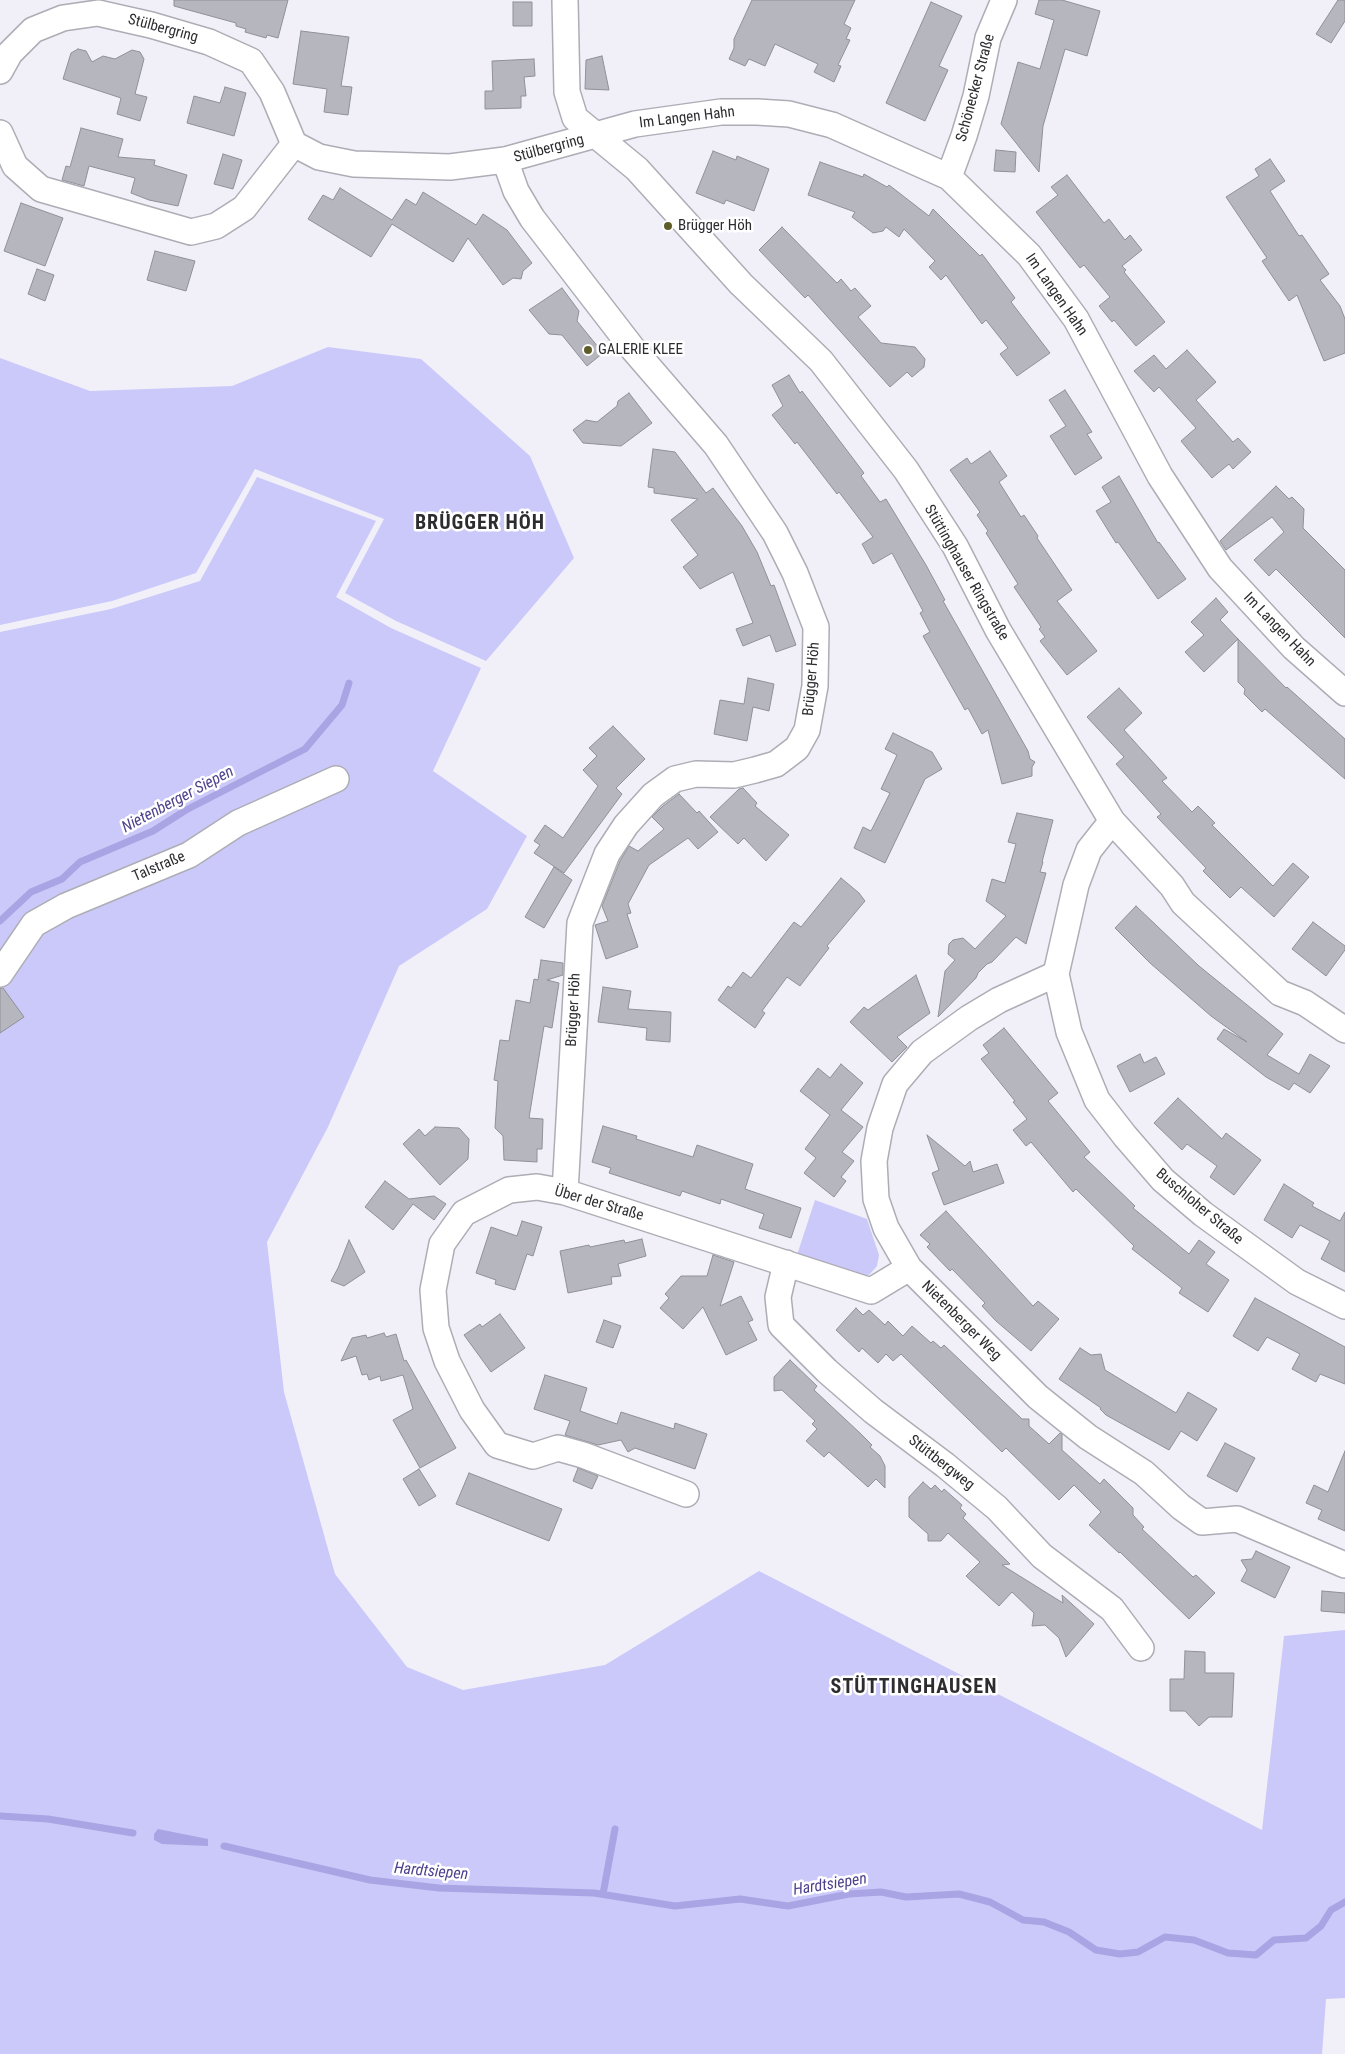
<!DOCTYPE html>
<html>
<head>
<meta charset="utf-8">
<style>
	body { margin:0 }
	canvas { display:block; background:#f1f0f9 }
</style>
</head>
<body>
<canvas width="1345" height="2054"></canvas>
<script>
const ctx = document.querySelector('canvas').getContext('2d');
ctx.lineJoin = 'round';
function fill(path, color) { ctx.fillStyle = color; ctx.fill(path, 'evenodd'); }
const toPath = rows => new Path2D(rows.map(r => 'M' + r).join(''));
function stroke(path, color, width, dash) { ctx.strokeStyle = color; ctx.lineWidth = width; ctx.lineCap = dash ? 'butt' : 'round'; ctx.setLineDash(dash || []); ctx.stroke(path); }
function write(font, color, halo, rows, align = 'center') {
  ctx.font = font + ' "Roboto Condensed",sans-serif'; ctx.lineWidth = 5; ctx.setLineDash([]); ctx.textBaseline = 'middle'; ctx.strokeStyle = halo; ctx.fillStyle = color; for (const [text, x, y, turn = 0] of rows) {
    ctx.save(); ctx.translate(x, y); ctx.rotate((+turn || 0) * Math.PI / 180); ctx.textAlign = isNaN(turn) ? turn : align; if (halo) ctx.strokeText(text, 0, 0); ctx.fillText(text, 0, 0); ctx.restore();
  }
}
const green = toPath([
	[328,347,421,359,530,456,574,558,486,661,396,621,345,593,384,519,255,469,196,573,112,601,0,625,0,358,90,391,232,386],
	[257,477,376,521,336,597,391,628,481,668,433,771,527,836,487,909,399,966,328,1127,267,1242,284,1392,335,1574,407,1667,463,1690,605,1665,759,1571,1262,1830,1284,1636,1345,1630,1345,1998,1326,1999,1322,2054,0,2054,0,632,111,609,200,581],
	[815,1200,867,1219,879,1255,877,1266,870,1274,865,1277,796,1258]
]);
const water = toPath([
	[158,1829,208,1839,208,1846,162,1844,154,1840,154,1834]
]);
const stream = toPath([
	[0,921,31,892,62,879,80,862,153,831,186,810,305,749,342,705,349,683],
	[0,1816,48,1819,133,1833],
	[224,1846,370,1880,439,1888,594,1893,675,1906,740,1899,788,1906,849,1894,881,1892,906,1897,959,1894,990,1902,1023,1920,1044,1922,1069,1932,1096,1950,1120,1954,1138,1952,1165,1937,1194,1940,1228,1953,1256,1955,1274,1940,1306,1938,1321,1926,1331,1910,1345,1902],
	[603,1894,615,1829]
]);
const building = toPath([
	[174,0,288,0,278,38,267,35,266,38,245,32,246,29,236,26,236,23,174,6,174,0],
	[752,0,855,0,844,24,851,28,846,39,850,40,838,65,841,66,834,82,814,72,818,64,775,44,765,66,749,59,745,66,729,59,734,48,734,39,752,0],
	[1039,0,1062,0,1100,11,1087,56,1065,49,1043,126,1039,172,1001,124,1018,62,1040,69,1054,20,1035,14,1039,0],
	[1338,0,1345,0,1345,21,1331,43,1316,34,1338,0],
	[513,2,532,2,532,26,513,26,513,2],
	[931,2,962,16,939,66,948,70,925,121,886,103,931,2],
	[301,31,349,37,341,86,352,87,348,115,324,112,327,89,293,84,301,31],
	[78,49,86,51,92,62,103,56,115,59,132,50,140,52,144,59,135,94,147,97,140,121,117,114,121,98,63,79,71,53,78,49],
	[602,56,609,90,585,89,586,60,602,56],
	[534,59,535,76,524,77,526,96,521,96,521,108,485,109,485,91,493,91,492,61,534,59],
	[225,87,246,93,234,136,187,123,194,96,220,103,225,87],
	[81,128,123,139,118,157,155,160,154,165,187,175,178,206,149,200,131,193,135,178,89,166,84,186,62,180,66,166,70,167,81,128],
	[996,150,1016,152,1015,172,994,171,996,150],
	[713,151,736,160,737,156,769,169,754,211,726,200,724,204,696,193,713,151],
	[223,154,242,160,233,189,214,184,223,154],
	[1270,159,1285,181,1270,191,1299,236,1302,235,1329,274,1320,280,1340,306,1345,319,1345,353,1324,361,1297,295,1289,301,1262,261,1267,258,1226,197,1259,176,1255,169,1270,159],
	[820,162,863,177,864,174,887,187,889,185,929,216,933,209,980,256,982,254,1015,298,1011,302,1050,353,1017,376,1000,354,1008,348,986,320,982,324,946,275,941,280,929,267,935,261,904,229,899,237,886,227,883,231,873,233,852,217,855,212,808,195,820,162],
	[1067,175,1104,223,1109,219,1125,240,1130,235,1142,250,1122,266,1126,270,1124,272,1165,322,1136,346,1114,320,1112,322,1099,306,1110,297,1084,265,1080,268,1036,212,1058,195,1051,187,1067,175],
	[340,188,392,220,406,199,416,205,423,192,476,225,483,214,507,230,532,263,523,271,521,279,513,278,503,285,468,238,453,262,392,224,371,257,308,219,323,195,333,200,340,188],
	[21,203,63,218,45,266,4,251,21,203],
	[782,227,837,283,841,279,851,291,855,288,871,306,858,317,881,343,915,347,925,359,924,367,912,377,907,372,890,387,808,295,805,298,759,250,782,227],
	[155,251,195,261,186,291,147,280,155,251],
	[37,269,54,275,45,301,28,294,37,269],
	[562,288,579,311,577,321,603,353,587,366,562,335,549,334,529,310,562,288],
	[1187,350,1216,382,1196,400,1233,442,1238,438,1251,452,1233,469,1229,464,1212,478,1181,441,1196,428,1159,387,1154,392,1134,371,1154,355,1166,369,1187,350],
	[789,375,800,393,802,391,864,473,861,476,880,502,886,499,926,565,945,600,943,601,1028,751,1030,759,1035,762,1032,767,1032,776,1002,784,988,730,982,734,968,708,965,710,923,636,930,632,920,613,923,611,892,553,873,564,862,544,873,537,839,492,837,494,797,442,795,444,772,415,783,406,772,385,789,375],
	[1065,390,1092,432,1087,434,1102,458,1075,475,1050,436,1066,426,1049,400,1065,390],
	[629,393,652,423,621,446,583,443,573,430,586,420,597,422,617,406,618,401,629,393],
	[653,449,675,452,706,493,713,488,742,526,757,552,771,586,774,585,796,645,776,652,770,635,743,646,736,629,753,623,733,572,700,589,683,567,698,555,671,520,698,499,654,493,654,488,648,487,653,449],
	[990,451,1007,476,999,482,1021,517,1024,515,1038,536,1037,538,1072,590,1057,601,1097,651,1067,675,1040,641,1045,637,1039,629,1041,627,1014,587,1018,584,986,533,988,531,977,515,980,512,950,470,967,458,971,464,990,451],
	[1119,476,1158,543,1159,542,1186,579,1158,599,1118,542,1116,543,1096,511,1111,502,1102,487,1119,476],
	[1276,486,1289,499,1292,497,1304,509,1303,528,1345,570,1345,638,1276,569,1269,576,1254,560,1284,532,1272,517,1226,550,1220,541,1276,486],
	[1216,598,1228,612,1220,620,1238,639,1204,672,1185,652,1204,635,1191,622,1216,598],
	[1238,639,1286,688,1287,687,1345,739,1345,779,1265,709,1262,712,1244,694,1245,689,1238,682,1238,639],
	[748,678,774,684,769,711,753,707,747,741,714,734,720,700,744,704,748,678],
	[1119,688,1142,713,1124,730,1167,778,1162,781,1192,812,1198,806,1215,823,1212,825,1273,886,1293,863,1309,877,1274,917,1241,887,1230,898,1203,871,1206,868,1157,817,1161,814,1116,764,1124,757,1087,717,1119,688],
	[613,726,645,759,616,788,622,794,564,873,534,853,540,845,534,841,545,825,563,838,598,786,583,770,597,756,589,748,613,726],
	[893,733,932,752,942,769,925,779,885,863,854,848,863,827,871,831,890,793,881,789,897,755,885,749,893,733],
	[743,788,757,803,755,806,789,835,766,861,744,838,738,844,710,817,739,789,743,788],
	[679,794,697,813,699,811,718,832,698,849,688,838,649,865,628,904,631,913,627,914,638,947,606,959,595,925,608,921,602,906,620,861,629,846,638,851,664,829,652,817,663,806,679,794],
	[1017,813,1053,820,1042,862,1043,862,1040,872,1046,873,1026,944,1016,937,992,962,987,964,978,973,976,978,938,1017,945,971,955,960,948,954,949,944,953,940,963,938,975,949,1006,916,986,901,992,879,1005,883,1016,844,1008,842,1017,813],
	[554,867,572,880,544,928,525,917,554,867],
	[841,878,859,893,865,901,827,946,829,948,800,986,787,977,762,1011,765,1013,755,1028,718,1000,728,986,731,988,743,972,751,978,794,922,801,927,841,878],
	[1136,906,1199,966,1283,1034,1267,1055,1299,1074,1310,1054,1330,1066,1310,1093,1294,1083,1289,1090,1266,1077,1217,1039,1224,1029,1247,1042,1211,1016,1150,963,1115,928,1136,906],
	[1313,922,1345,946,1345,950,1326,976,1292,949,1313,922],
	[541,960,563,963,563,975,547,980,559,983,552,1028,544,1026,529,1118,543,1119,542,1149,537,1149,537,1162,504,1160,503,1136,495,1128,498,1081,494,1080,500,1040,509,1041,516,1000,530,1003,534,979,538,980,541,960],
	[916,975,930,1013,897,1037,907,1047,892,1062,850,1022,864,1007,868,1010,916,975],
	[603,987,631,991,628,1009,671,1012,670,1042,646,1040,647,1028,598,1022,603,987],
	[0,988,3,988,24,1017,0,1033,0,988],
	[1004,1028,1058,1093,1048,1101,1090,1152,1084,1157,1135,1206,1133,1208,1189,1254,1199,1240,1215,1252,1206,1264,1229,1280,1208,1312,1179,1293,1182,1288,1132,1249,1134,1246,1076,1189,1073,1192,1031,1142,1026,1146,1013,1130,1027,1119,1013,1102,1015,1101,981,1059,989,1053,983,1045,1004,1028],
	[1140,1054,1144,1063,1156,1057,1165,1074,1130,1092,1117,1066,1140,1054],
	[841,1064,863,1083,841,1110,863,1127,842,1152,854,1161,841,1177,846,1181,834,1197,804,1173,816,1158,805,1149,830,1115,800,1091,818,1068,830,1078,841,1064],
	[1178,1098,1222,1139,1226,1133,1261,1160,1234,1195,1210,1177,1217,1166,1187,1144,1182,1150,1154,1123,1178,1098],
	[603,1126,637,1136,636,1139,693,1157,697,1145,753,1164,745,1189,801,1208,791,1238,759,1228,764,1214,721,1199,720,1204,682,1191,680,1196,609,1173,611,1168,592,1162,603,1126],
	[435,1127,459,1128,469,1139,468,1159,440,1185,403,1144,419,1129,425,1136,435,1127],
	[927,1135,965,1166,970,1161,973,1172,997,1164,1004,1183,944,1205,932,1173,939,1170,927,1135],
	[385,1181,409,1199,434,1196,446,1204,434,1220,413,1204,393,1230,365,1207,385,1181],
	[1284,1184,1314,1203,1312,1206,1340,1221,1345,1212,1345,1272,1321,1259,1330,1241,1300,1225,1292,1238,1264,1220,1284,1184],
	[946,1211,1033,1306,1038,1301,1059,1319,1031,1351,996,1321,982,1306,985,1303,952,1269,950,1271,927,1247,930,1244,920,1235,946,1211],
	[522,1221,542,1227,533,1256,527,1254,515,1290,495,1284,496,1280,476,1273,491,1227,517,1236,522,1221],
	[642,1239,646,1256,618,1264,621,1276,611,1277,612,1284,568,1293,560,1251,589,1245,590,1247,624,1240,625,1243,642,1239],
	[349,1240,365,1272,344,1286,331,1281,338,1268,349,1240],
	[713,1255,734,1262,720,1306,741,1296,753,1320,748,1322,757,1340,726,1355,703,1307,683,1329,660,1308,669,1298,665,1294,681,1276,707,1276,713,1255],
	[1255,1298,1345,1347,1345,1384,1320,1374,1316,1382,1292,1369,1300,1354,1267,1337,1258,1351,1233,1336,1255,1298],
	[856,1308,863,1315,869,1310,885,1325,888,1321,903,1336,912,1326,931,1343,933,1341,941,1348,944,1345,1022,1419,1029,1419,1029,1426,1049,1444,1060,1433,1062,1434,1062,1450,1100,1484,1104,1479,1133,1508,1133,1515,1144,1527,1142,1529,1193,1577,1196,1575,1215,1593,1189,1619,1120,1552,1119,1553,1089,1525,1101,1512,1074,1485,1059,1500,1006,1448,1002,1452,901,1354,893,1361,886,1354,878,1363,862,1348,859,1352,836,1330,856,1308],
	[500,1314,525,1348,491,1372,464,1335,480,1324,482,1327,500,1314],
	[604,1320,621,1326,613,1348,596,1342,604,1320],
	[384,1333,386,1337,396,1334,404,1361,406,1360,456,1448,420,1468,393,1420,413,1409,403,1375,381,1381,380,1376,369,1380,367,1374,362,1375,356,1356,341,1361,352,1338,366,1335,367,1338,384,1333],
	[1080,1348,1091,1355,1101,1354,1105,1370,1176,1413,1188,1392,1217,1409,1197,1441,1181,1431,1169,1450,1106,1415,1100,1409,1101,1408,1059,1379,1080,1348],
	[790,1360,817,1386,814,1390,861,1434,872,1445,870,1447,880,1456,885,1466,885,1488,876,1479,868,1487,829,1452,824,1457,806,1441,817,1429,812,1424,815,1421,782,1390,774,1391,774,1377,790,1360],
	[545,1375,587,1388,580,1411,617,1424,621,1412,674,1429,675,1423,707,1434,695,1469,635,1448,628,1452,621,1440,598,1445,565,1435,570,1421,534,1409,545,1375],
	[1225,1443,1255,1458,1237,1492,1207,1476,1225,1443],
	[1345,1451,1345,1531,1318,1519,1322,1510,1306,1503,1314,1485,1328,1492,1345,1451],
	[578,1468,598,1476,592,1489,573,1481,578,1468],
	[419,1469,436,1496,419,1506,403,1479,419,1469],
	[469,1473,562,1509,549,1541,456,1504,469,1473],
	[923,1482,931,1489,935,1485,942,1492,944,1489,962,1505,960,1508,966,1514,963,1518,1010,1564,1002,1565,1063,1603,1062,1595,1094,1624,1066,1657,1059,1638,1045,1625,1032,1626,1034,1613,1012,1592,999,1606,966,1576,980,1562,948,1533,941,1541,928,1541,928,1534,909,1517,909,1497,923,1482],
	[1256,1551,1290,1567,1275,1598,1241,1581,1247,1570,1241,1560,1252,1559,1256,1551],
	[1322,1591,1345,1593,1345,1613,1321,1611,1322,1591],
	[1185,1651,1205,1652,1205,1673,1234,1673,1232,1717,1209,1717,1199,1726,1185,1711,1170,1711,1170,1679,1184,1679,1185,1651]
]);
const street = toPath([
	[565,0,567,92,575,118,637,169,741,284,821,361,906,470,955,546,998,630,1112,821,1172,886,1183,903,1280,993,1305,1003,1345,1030],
	[0,71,10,53,33,30,63,18,98,13,151,25,209,42,251,61,272,92,294,144,319,157,354,164,450,167,505,160,635,124,721,112,757,112,789,114,832,125,949,177,1029,255,1076,319,1160,476,1220,568,1294,648,1345,693],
	[0,133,15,166,41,189,191,232,216,226,244,208,294,144],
	[505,160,516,191,532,218,633,349,716,445,775,533,795,573,816,627,815,686,807,730,797,748,776,764,755,770,734,775,696,774,675,779,653,795,626,825,607,854,580,923,565,1192],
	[949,177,964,136,976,96,988,38,1004,0],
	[1112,821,1089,850,1076,885,1056,974,1069,1032,1097,1100,1125,1136,1163,1180,1203,1214,1297,1282,1345,1306],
	[0,974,34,924,66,906,189,855,238,823,336,779],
	[1056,974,999,1000,969,1018,922,1052,895,1084,880,1128,874,1161,876,1199,886,1228,909,1268,1038,1397,1088,1437,1144,1473,1181,1507,1202,1522,1237,1519,1345,1565],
	[786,1263,778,1297,781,1325,827,1371,873,1411,945,1465,997,1508,1042,1556,1112,1609,1141,1648],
	[686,1494,583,1455,558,1448,533,1456,497,1445,472,1410,447,1361,436,1328,433,1290,442,1244,464,1213,509,1190,537,1187,565,1192,871,1291,909,1268]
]);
const markers = [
	[668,226,5,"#5e5c29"],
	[588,350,5,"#5e5c29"]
];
const streetNames = [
	["Stülbergring",163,29,15],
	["Schönecker Straße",976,88,-75],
	["Im Langen Hahn",687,118,-7],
	["Stülbergring",549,149,-15],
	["Im Langen Hahn",1056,295,55],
	["Stüttinghauser Ringstraße",966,573,60],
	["Im Langen Hahn",1279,630,46],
	["Brügger Höh",812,679,-85],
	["Talstraße",159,867,-23],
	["Brügger Höh",574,1010,-87],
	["Über der Straße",599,1204,16],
	["Buschloher Straße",1199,1207,40],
	["Nietenberger Weg",961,1321,45],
	["Stüttbergweg",941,1463,38]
];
const poiNames = [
	["Brügger Höh",678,226],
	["GALERIE KLEE",598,350]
];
const waterNames = [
	["Nietenberger Siepen",178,800,-28],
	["Hardtsiepen",431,1872,5],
	["Hardtsiepen",830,1885,-9]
];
const districtNames = [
	["BRÜGGER HÖH",480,524],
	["STÜTTINGHAUSEN",914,1688]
];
fill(green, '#cbc9f9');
fill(water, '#a9a4e3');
stroke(stream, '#a9a4e3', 7);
fill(building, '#b6b6be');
stroke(building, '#909098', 1);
stroke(street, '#adadb5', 28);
stroke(street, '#fff', 25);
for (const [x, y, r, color] of markers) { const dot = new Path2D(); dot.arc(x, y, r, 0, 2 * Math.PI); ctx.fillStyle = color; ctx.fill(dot); stroke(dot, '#fff', 2); }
write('15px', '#2d2d30', '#fff', streetNames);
write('15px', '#2d2d30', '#fff', poiNames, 'left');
write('italic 16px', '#4e428d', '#fff', waterNames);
ctx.letterSpacing = '1px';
write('bold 20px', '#2d2d30', '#fff', districtNames);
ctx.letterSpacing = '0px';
</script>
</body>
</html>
